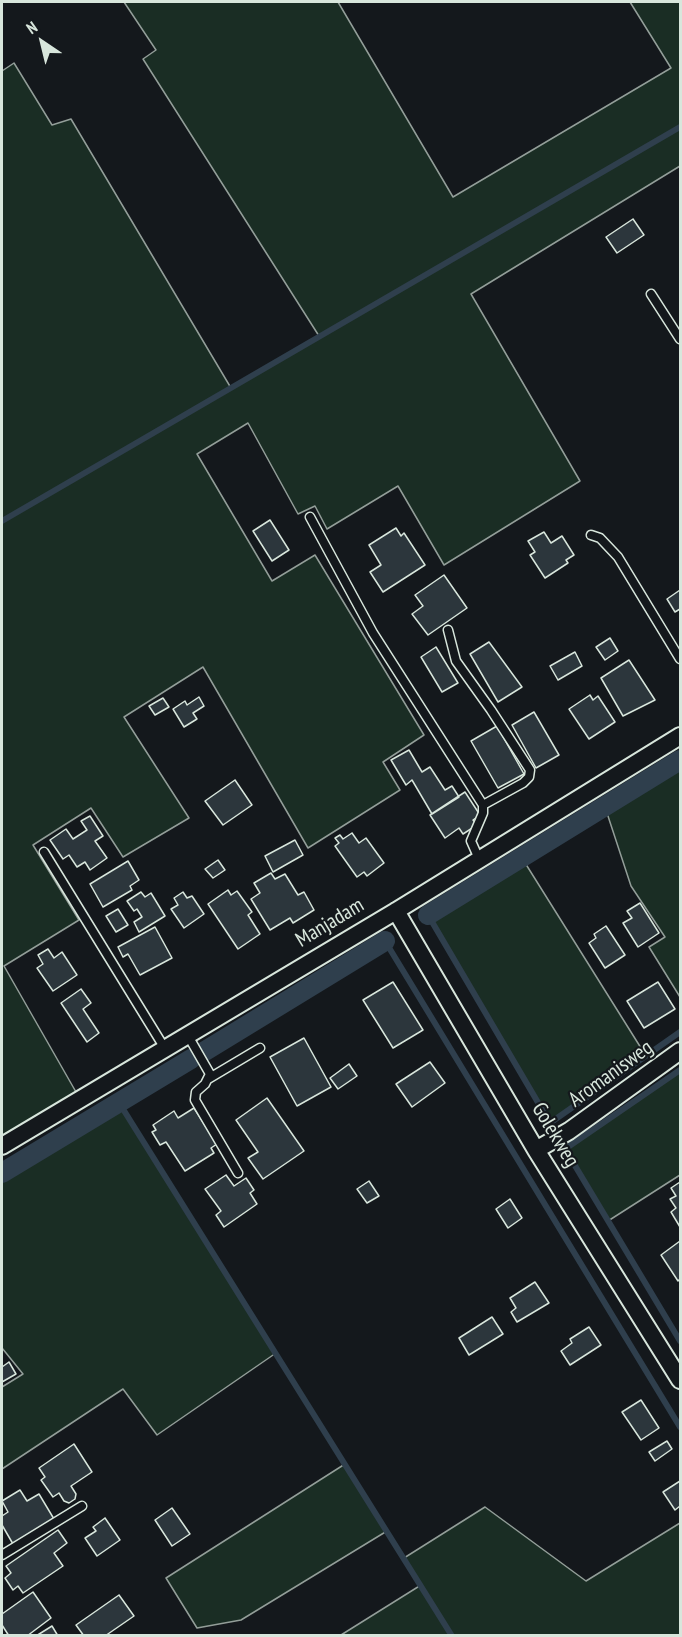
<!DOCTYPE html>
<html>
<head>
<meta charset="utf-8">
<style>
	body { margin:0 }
	#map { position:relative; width:682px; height:1637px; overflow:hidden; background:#14181c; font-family:"PT Sans Narrow",sans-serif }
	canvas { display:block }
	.frame { position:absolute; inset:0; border:3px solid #d8e6dc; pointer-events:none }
	.north { position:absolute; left:12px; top:12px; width:60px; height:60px; -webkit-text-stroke:4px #14181c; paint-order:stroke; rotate:325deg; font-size:16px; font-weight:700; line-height:24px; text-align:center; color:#d8e6dc }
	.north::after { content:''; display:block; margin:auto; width:21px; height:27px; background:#d8e6dc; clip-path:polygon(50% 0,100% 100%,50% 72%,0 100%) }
</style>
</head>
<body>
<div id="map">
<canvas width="682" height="1637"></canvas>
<div class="frame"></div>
<div class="north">N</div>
</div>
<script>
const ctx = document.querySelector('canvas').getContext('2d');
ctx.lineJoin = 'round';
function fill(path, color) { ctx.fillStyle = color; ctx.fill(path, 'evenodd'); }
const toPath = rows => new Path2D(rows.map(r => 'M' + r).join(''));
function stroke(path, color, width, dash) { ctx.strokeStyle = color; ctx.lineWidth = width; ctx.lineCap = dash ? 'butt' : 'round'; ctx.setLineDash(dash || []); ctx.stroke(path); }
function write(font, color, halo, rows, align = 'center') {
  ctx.font = font + ' "PT Sans Narrow",sans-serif'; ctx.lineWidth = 4.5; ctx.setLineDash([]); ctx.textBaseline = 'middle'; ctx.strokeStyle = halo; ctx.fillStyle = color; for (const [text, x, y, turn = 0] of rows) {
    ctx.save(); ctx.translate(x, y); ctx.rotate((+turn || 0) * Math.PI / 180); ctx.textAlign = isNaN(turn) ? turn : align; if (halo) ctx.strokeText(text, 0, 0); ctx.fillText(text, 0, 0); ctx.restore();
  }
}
const green = toPath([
	[124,2,338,2,453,197,671,68,630,2,680,2,680,166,471,294,580,481,444,565,398,486,327,529,315,506,298,514,248,423,197,454,272,581,315,555,424,735,383,762,400,790,308,848,203,667,124,717,189,818,123,857,91,808,33,845,79,920,4,966,76,1092,2,1137,2,71,14,63,52,125,71,119,231,388,319,336,143,59,156,50,124,2],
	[680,760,680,997,649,947,665,937,631,886,605,807,680,760],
	[522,858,646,1056,550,1123,428,915,522,858],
	[680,1070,680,1175,608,1221,565,1149,680,1070],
	[118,1101,276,1353,157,1435,123,1389,2,1469,2,1387,23,1374,2,1348,2,1173,118,1101],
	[345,1464,387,1531,241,1620,197,1628,166,1578,345,1464],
	[485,1507,586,1581,680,1523,680,1635,341,1635,421,1585,404,1558,485,1507]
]);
const stream = toPath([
	[2,521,680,127],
	[428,915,550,1123,680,1032],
	[385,941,680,1427],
	[680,1070,565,1149,680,1341],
	[118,1101,452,1636]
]);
const canal = toPath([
	[428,915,680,760],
	[205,1051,385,941],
	[2,1173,191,1059]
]);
const building = toPath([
	[633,219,644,235,617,253,606,237,633,219],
	[270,520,289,550,272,561,253,531,270,520],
	[396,528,401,536,404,533,425,565,383,592,370,572,381,565,369,545,396,528],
	[544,532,551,543,562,536,574,555,566,560,568,563,545,578,530,555,535,552,528,541,544,532],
	[444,575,467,608,428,635,412,614,423,606,415,595,444,575],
	[680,590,680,609,675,612,667,599,680,590],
	[610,638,618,651,605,660,596,647,610,638],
	[489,642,522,687,498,702,470,654,489,642],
	[436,647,458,683,442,692,421,657,436,647],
	[575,652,582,666,558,680,550,666,575,652],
	[629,660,655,700,623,716,601,678,629,660],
	[590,695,593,700,598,696,615,722,589,739,569,709,590,695],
	[199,697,204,706,193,713,197,719,184,727,173,709,185,701,187,705,199,697],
	[163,698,169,707,155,715,149,706,163,698],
	[534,712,559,755,536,768,512,725,534,712],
	[497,726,524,774,498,788,471,741,497,726],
	[409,750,422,772,430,767,445,790,452,786,459,797,432,814,412,780,406,785,391,760,409,750],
	[235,780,252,805,223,825,205,801,235,780],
	[465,792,480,815,473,820,477,825,463,834,459,828,445,838,430,815,465,792],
	[90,816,103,836,95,841,107,858,90,870,85,862,77,867,69,855,63,859,50,840,66,829,73,839,87,830,81,821,90,816],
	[352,833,359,843,366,838,384,863,367,876,364,872,357,877,335,846,339,843,335,838,340,835,343,839,352,833],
	[295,840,303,855,273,872,265,856,295,840],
	[218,860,225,870,213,878,205,869,218,860],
	[128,861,139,880,130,886,132,890,103,907,90,884,128,861],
	[271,873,275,879,285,874,298,895,304,892,314,910,293,923,290,918,270,930,251,899,260,893,254,883,271,873],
	[228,890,231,895,237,891,252,912,248,915,260,934,238,949,208,904,228,890],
	[141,892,145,897,151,893,165,916,139,932,134,922,142,917,137,909,134,911,127,901,141,892],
	[183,892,187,898,192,896,204,914,184,928,171,909,178,905,174,898,183,892],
	[640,903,659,933,638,947,623,923,632,918,627,911,640,903],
	[118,909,128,925,116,932,106,916,118,909],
	[606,926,625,955,605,968,589,943,596,938,594,934,606,926],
	[155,927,172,958,140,975,128,954,123,957,118,947,155,927],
	[48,949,54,958,62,952,77,975,53,991,37,968,43,964,38,955,48,949],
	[393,982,423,1030,393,1048,363,1000,393,982],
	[658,982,675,1009,644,1028,627,1001,658,982],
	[81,989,91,1003,83,1009,99,1033,87,1042,61,1003,81,989],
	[304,1038,331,1087,297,1106,270,1057,304,1038],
	[430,1062,445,1083,412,1107,396,1084,430,1062],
	[349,1064,357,1076,338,1089,330,1078,349,1064],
	[267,1098,304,1151,263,1179,248,1158,258,1152,236,1120,267,1098],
	[194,1108,217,1144,211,1148,214,1153,185,1171,166,1142,160,1145,152,1132,156,1130,153,1125,174,1111,178,1118,194,1108],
	[226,1175,234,1186,246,1178,254,1190,250,1193,257,1204,224,1227,216,1215,221,1211,205,1189,226,1175],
	[369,1181,379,1196,367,1203,357,1189,369,1181],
	[680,1182,680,1227,671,1212,676,1208,670,1199,676,1196,671,1188,680,1182],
	[510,1199,522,1218,508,1228,496,1209,510,1199],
	[680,1241,680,1279,678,1281,661,1255,680,1241],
	[535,1282,549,1303,517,1322,511,1312,516,1308,510,1298,535,1282],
	[492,1317,503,1334,469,1355,459,1338,492,1317],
	[589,1327,601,1345,570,1365,561,1351,572,1343,570,1339,589,1327],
	[9,1362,16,1374,2,1382,2,1367,9,1362],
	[641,1400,659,1428,641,1440,622,1412,641,1400],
	[667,1441,672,1449,655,1461,649,1452,667,1441],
	[74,1444,92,1472,71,1486,76,1494,75,1499,69,1503,64,1501,59,1493,53,1497,41,1480,45,1477,39,1468,74,1444],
	[680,1481,680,1506,675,1510,663,1492,680,1481],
	[20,1490,27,1501,39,1494,54,1519,13,1544,2,1525,2,1516,8,1512,2,1501,20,1490],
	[172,1508,190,1534,172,1546,155,1520,172,1508],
	[105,1518,120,1540,97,1556,85,1538,96,1531,93,1527,105,1518],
	[58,1530,67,1543,54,1553,63,1566,23,1593,18,1586,13,1590,5,1578,11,1573,6,1566,58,1530],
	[33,1592,51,1618,27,1636,9,1636,2,1625,2,1614,33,1592],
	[119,1595,134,1616,105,1636,84,1636,76,1625,119,1595],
	[52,1626,58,1636,36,1636,52,1626]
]);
const lane = toPath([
	[651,294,680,339],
	[310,517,373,633,483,805,483,813,471,841,479,859],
	[591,535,600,538,618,557,680,659],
	[448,630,456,661,491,710,530,770,529,777,523,783,483,805],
	[44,852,164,1047],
	[187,1034,210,1074,205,1084,196,1092,195,1100,238,1173],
	[208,1079,260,1048],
	[2,1555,82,1506]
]);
const street = toPath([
	[396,911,536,1150,680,1380],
	[2,1146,396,911,680,736],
	[536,1150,569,1131,680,1051]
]);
const streetNames = [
	["Manjadam",330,923,-31],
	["Aromanisweg",611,1074,-36],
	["Golekweg",555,1135,59]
];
fill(green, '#1a2d24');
stroke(green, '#939e99', 1.5);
stroke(stream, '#2f3f4d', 6);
stroke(canal, '#2f3f4d', 20);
fill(building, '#2c363c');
stroke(building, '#d8e6dc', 1.5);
stroke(lane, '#d8e6dc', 11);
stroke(street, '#d8e6dc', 20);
stroke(lane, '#14181c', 8);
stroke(street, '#14181c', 16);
write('21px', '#d8e6dc', '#14181c', streetNames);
</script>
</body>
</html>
